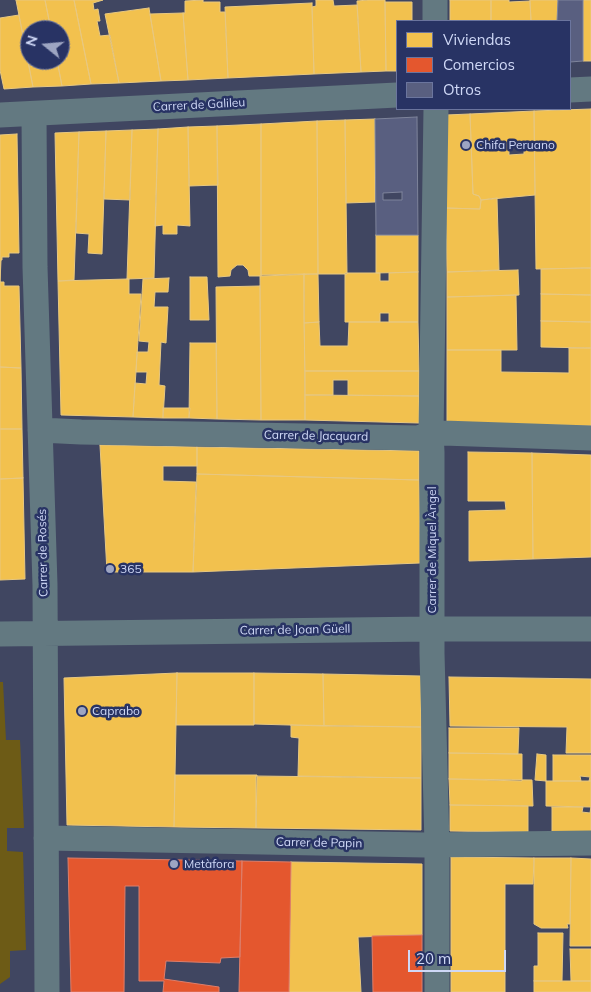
<!DOCTYPE html>
<html>
<head>
<meta charset="utf-8">
<style>
	body { margin:0 }
	#map { position:relative; width:591px; height:992px; overflow:hidden; background:#404661; font-family:Mulish,sans-serif }
	canvas { display:block }
	.legend { position:absolute; left:396px; top:20px; width:175px; height:90px; box-sizing:border-box; background:#283364; border:1px solid #6b759e; margin:0; padding:6px 9px; list-style:none; font-size:15px; color:#cfd8f6 }
	.legend li { display:flex; align-items:center; gap:10px; height:25px }
	.legend b { width:25px; border:1px solid #6b759e }
	.north { position:absolute; left:20px; top:20px; width:50px; height:50px; box-sizing:border-box; background:#283364; border:1px solid #6b759e; border-radius:50%; rotate:287deg; font-size:14px; font-weight:700; line-height:20px; text-align:center; color:#cfd8f6 }
	.north::after { content:''; display:block; margin:auto; width:18px; height:22px; background:#9da5c2; clip-path:polygon(50% 0,100% 100%,50% 72%,0 100%) }
	.scale { position:absolute; left:408px; top:950px; width:98px; height:22px; box-sizing:border-box; border:2px solid #cfd8f6; border-top:0; padding-left:6px; font-size:15px; line-height:18px; white-space:nowrap; color:#cfd8f6; -webkit-text-stroke:4px #283364; paint-order:stroke }
</style>
</head>
<body>
<div id="map">
<canvas width="591" height="992"></canvas>
<ul class="legend">
<li><b style="height:14px;background:#f2c14e"></b>Viviendas</li>
<li><b style="height:14px;background:#e4572e"></b>Comercios</li>
<li><b style="height:14px;background:#595f80"></b>Otros</li>
</ul>
<div class="north">N</div>
<div class="scale">20 m</div>
</div>
<script>
const ctx = document.querySelector('canvas').getContext('2d');
ctx.lineJoin = 'round';
function fill(path, color) { ctx.fillStyle = color; ctx.fill(path, 'evenodd'); }
const toPath = rows => new Path2D(rows.map(r => 'M' + r).join(''));
function stroke(path, color, width, dash) { ctx.strokeStyle = color; ctx.lineWidth = width; ctx.lineCap = dash ? 'butt' : 'round'; ctx.setLineDash(dash || []); ctx.stroke(path); }
function write(font, color, halo, rows, align = 'center') {
  ctx.font = font + ' Mulish,sans-serif'; ctx.lineWidth = 5; ctx.setLineDash([]); ctx.textBaseline = 'middle'; ctx.strokeStyle = halo; ctx.fillStyle = color; for (const [text, x, y, turn = 0] of rows) {
    ctx.save(); ctx.translate(x, y); ctx.rotate((+turn || 0) * Math.PI / 180); ctx.textAlign = isNaN(turn) ? turn : align; if (halo) ctx.strokeText(text, 0, 0); ctx.fillText(text, 0, 0); ctx.restore();
  }
}
const green = toPath([
	[0,682,3,682,6,740,20,740,24,828,7,828,7,851,23,852,26,950,10,951,10,977,0,984]
]);
const homes = toPath([
	[16,0,45,0,51,30,30,30,30,60,57,60,62,86,33,87,16,0],
	[45,0,74,0,91,84,62,86,57,60,60,60,60,30,51,30,45,0],
	[74,0,103,0,93,3,94,10,98,9,100,21,97,21,100,36,110,35,119,83,91,84,74,0],
	[203,0,203,2,220,2,220,12,225,12,228,78,188,80,183,13,185,13,185,1,203,0],
	[316,0,333,0,334,6,357,5,361,72,314,74,312,7,316,6,316,0],
	[368,0,385,0,386,71,361,72,357,1,368,0],
	[450,0,491,0,491,21,450,21,450,0],
	[491,0,509,0,509,2,530,1,531,21,491,21,491,0],
	[530,0,558,0,557,21,531,21,530,0],
	[583,0,591,0,591,61,583,61,583,0],
	[385,2,412,2,412,21,397,21,397,71,386,71,385,2],
	[312,3,314,74,228,78,225,7,312,3],
	[149,8,161,81,119,83,105,14,149,8],
	[183,13,188,80,161,81,150,14,183,13],
	[19,15,33,87,4,89,0,70,0,18,19,15],
	[591,109,591,268,536,269,534,111,591,109],
	[534,111,535,195,481,200,479,196,473,194,470,114,534,111],
	[524,142,524,154,509,155,509,143,524,142],
	[470,114,473,194,479,196,481,200,480,209,446,208,446,115,470,114],
	[375,119,375,202,346,203,345,120,375,119],
	[345,120,347,274,318,274,317,121,345,120],
	[317,121,318,274,261,276,261,124,317,121],
	[261,124,261,276,249,276,248,270,243,265,237,265,231,270,230,276,218,277,217,126,261,124],
	[217,126,218,185,189,186,188,127,217,126],
	[188,127,190,226,177,225,177,234,163,234,163,225,155,226,158,129,188,127],
	[158,129,154,278,127,279,132,130,158,129],
	[132,130,130,200,104,199,106,131,132,130],
	[106,131,102,254,88,253,89,234,76,233,79,132,106,131],
	[79,132,74,280,58,281,55,133,79,132],
	[17,134,19,253,9,253,9,257,2,257,2,260,1,260,0,282,0,135,17,134],
	[497,198,499,270,447,272,446,208,480,209,481,200,497,198],
	[376,235,418,235,418,272,376,273,376,235],
	[582,268,591,268,591,295,541,294,541,269,582,268],
	[518,270,519,295,447,297,447,272,518,270],
	[418,272,418,322,389,322,389,313,380,313,380,322,345,322,345,273,380,273,380,281,389,281,389,273,418,272],
	[304,274,305,420,261,420,260,275,304,274],
	[304,274,318,274,319,322,304,323,304,274],
	[190,277,207,277,209,320,190,320,190,277],
	[169,278,168,292,155,292,154,307,168,307,166,343,161,342,159,385,165,386,163,418,133,417,135,383,146,384,147,372,136,372,137,352,148,352,149,342,139,341,143,279,169,278],
	[127,279,129,279,129,294,141,294,133,417,61,415,58,281,127,279],
	[0,282,4,282,4,286,19,286,21,368,0,367,0,282],
	[260,286,261,420,217,419,216,287,260,286],
	[541,294,591,295,591,322,541,321,541,294],
	[516,295,517,350,447,350,447,297,516,295],
	[541,321,591,322,591,348,541,347,541,321],
	[319,322,320,346,348,346,349,322,418,322,419,371,305,371,304,323,319,322],
	[190,343,216,343,217,419,189,418,190,343],
	[569,348,591,348,591,426,447,422,447,350,501,350,501,372,569,373,569,348],
	[0,367,21,368,22,429,0,429,0,367],
	[305,371,419,371,419,396,348,395,348,380,333,380,333,395,305,395,305,371],
	[305,395,419,396,419,423,305,420,305,395],
	[163,408,190,408,189,418,163,418,163,408],
	[0,429,22,429,23,478,0,479,0,429],
	[100,445,197,447,197,466,163,466,163,481,196,482,193,572,107,572,100,445],
	[197,447,419,451,419,480,197,474,197,447],
	[468,452,532,453,533,559,469,561,469,511,506,510,505,501,468,501,468,452],
	[532,453,591,455,591,557,533,559,532,453],
	[197,474,419,480,420,563,193,572,197,474],
	[23,478,25,579,0,580,0,479,23,478],
	[177,673,254,673,254,725,176,725,177,673],
	[177,673,174,827,67,825,64,678,177,673],
	[254,673,323,674,324,726,254,724,254,673],
	[323,674,421,676,421,727,324,726,323,674],
	[449,677,591,679,591,753,566,753,567,727,450,726,449,677],
	[291,725,421,727,421,778,298,776,299,738,291,737,291,725],
	[449,728,519,728,518,754,449,753,449,728],
	[449,753,522,754,522,781,449,779,449,753],
	[537,754,546,755,546,781,535,780,537,754],
	[553,755,591,755,591,781,589,781,590,777,580,776,581,781,553,781,553,755],
	[175,775,257,775,256,828,174,827,175,775],
	[256,776,421,778,421,830,256,828,256,776],
	[449,779,532,780,533,806,450,805,449,779],
	[546,781,591,781,591,807,546,806,546,781],
	[450,805,528,806,528,832,450,831,450,805],
	[552,807,583,807,582,812,590,813,591,807,591,833,552,832,552,807],
	[451,857,534,858,533,884,505,884,505,992,451,992,451,857],
	[534,858,571,858,570,924,567,924,568,928,541,928,534,924,534,858],
	[571,858,591,859,591,946,570,946,571,858],
	[291,862,422,864,422,935,358,937,361,992,289,992,291,862],
	[538,933,563,933,562,981,534,981,534,966,538,966,538,933],
	[570,949,591,949,591,981,571,981,570,949],
	[534,981,591,981,591,992,534,992,534,981]
]);
const shops = toPath([
	[68,858,242,861,240,957,221,958,220,963,166,961,164,979,219,987,219,992,163,992,164,981,139,981,139,886,125,886,124,992,71,992,68,858],
	[242,861,291,862,289,992,239,992,242,861],
	[422,935,422,992,373,992,372,936,422,935]
]);
const building = toPath([
	[558,0,583,0,583,61,570,62,570,21,557,21,558,0],
	[417,117,418,235,376,235,375,119,417,117],
	[402,192,402,200,383,200,383,193,402,192]
]);
const minor = toPath([
	[435,0,435,21],
	[570,90,591,89],
	[436,109,431,434,432,452,432,653,437,845,437,992],
	[34,114,35,267,45,585,47,992],
	[0,115,397,95],
	[40,430,81,432,418,438,431,434,443,433,591,438],
	[0,634,432,629,591,629],
	[46,838,425,845,591,843]
]);
const markers = [
	[466,145,5,"#9da5c2"],
	[110,569,5,"#9da5c2"],
	[82,711,5,"#9da5c2"],
	[174,864,5,"#9da5c2"]
];
const streetNames = [
	["Carrer de Galileu",199,105,-3],
	["Carrer de Jacquard",316,436,1],
	["Carrer de Miquel Àngel",432,550,-90],
	["Carrer de Rosés",43,553,-91],
	["Carrer de Joan Güell",295,630,-1],
	["Carrer de Papin",319,843,1]
];
const poiNames = [
	["Chifa Peruano",476,145],
	["365",120,569],
	["Caprabo",92,711],
	["Metàfora",184,864]
];
fill(green, '#6d5b16');
fill(homes, '#f2c14e');
stroke(homes, '#e8c880', 1);
fill(shops, '#e4572e');
stroke(shops, '#de7e6a', 1);
fill(building, '#595f80');
stroke(building, '#7e849b', 1);
stroke(minor, '#637981', 25);
for (const [x, y, r, color] of markers) { const dot = new Path2D(); dot.arc(x, y, r, 0, 2 * Math.PI); ctx.fillStyle = color; ctx.fill(dot); stroke(dot, '#283364', 2); }
write('12px', '#cfd8f6', '#283364', streetNames);
write('12px', '#cfd8f6', '#283364', poiNames, 'left');
</script>
</body>
</html>
